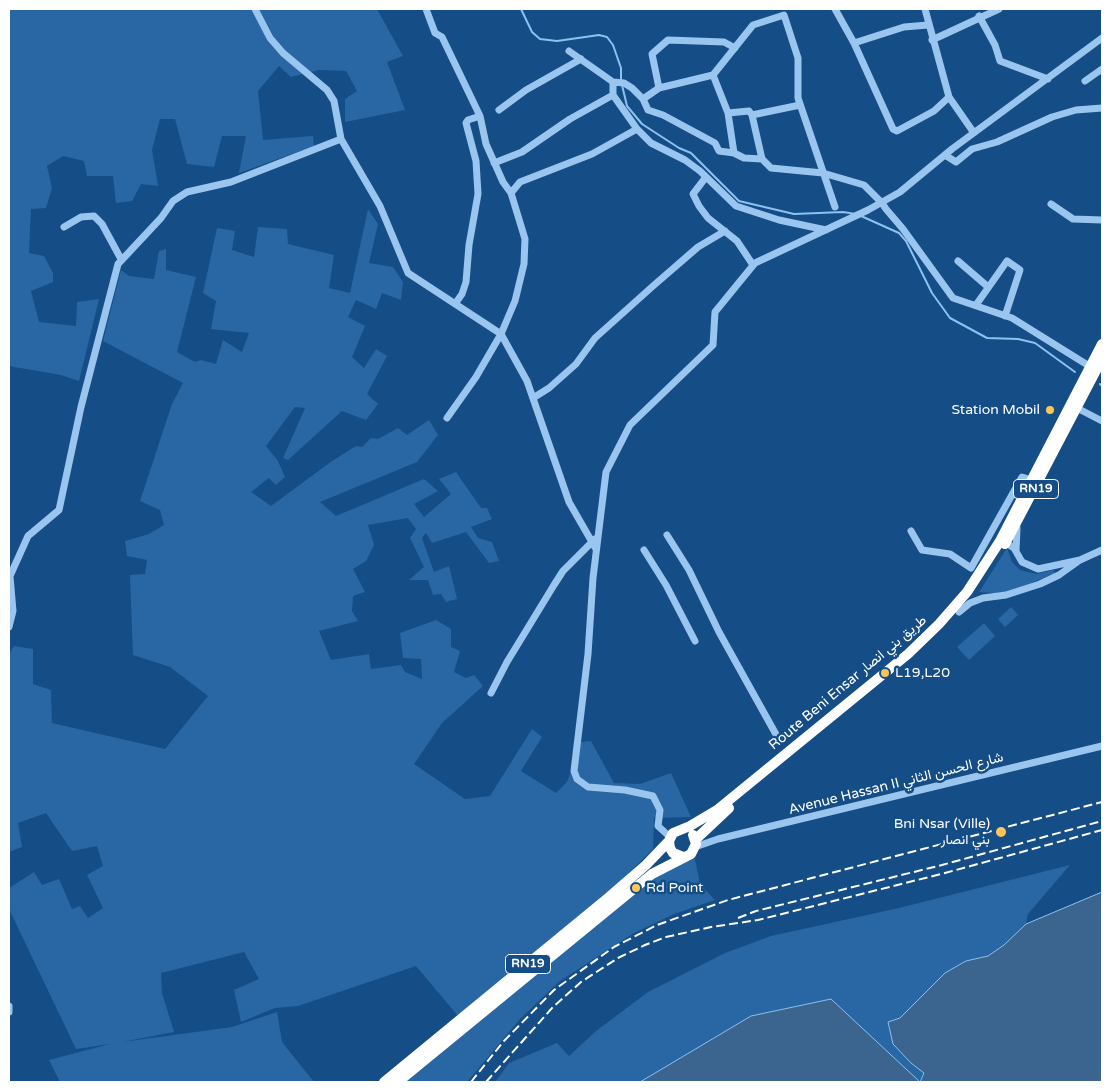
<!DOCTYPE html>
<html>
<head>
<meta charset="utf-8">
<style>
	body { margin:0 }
	#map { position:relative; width:1111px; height:1091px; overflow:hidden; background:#154d86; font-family:"Varela Round",sans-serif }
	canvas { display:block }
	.frame { position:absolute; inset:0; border:10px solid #fff; pointer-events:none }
</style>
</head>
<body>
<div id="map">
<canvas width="1111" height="1091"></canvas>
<div class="frame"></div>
</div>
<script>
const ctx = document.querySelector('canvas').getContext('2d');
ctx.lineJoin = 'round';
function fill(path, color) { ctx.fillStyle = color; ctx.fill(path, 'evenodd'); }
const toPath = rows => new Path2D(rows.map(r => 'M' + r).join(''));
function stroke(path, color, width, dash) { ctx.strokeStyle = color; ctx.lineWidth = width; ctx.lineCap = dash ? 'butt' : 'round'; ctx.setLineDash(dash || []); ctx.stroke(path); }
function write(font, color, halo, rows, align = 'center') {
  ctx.font = font + ' "Varela Round",Vazirmatn,sans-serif'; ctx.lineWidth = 5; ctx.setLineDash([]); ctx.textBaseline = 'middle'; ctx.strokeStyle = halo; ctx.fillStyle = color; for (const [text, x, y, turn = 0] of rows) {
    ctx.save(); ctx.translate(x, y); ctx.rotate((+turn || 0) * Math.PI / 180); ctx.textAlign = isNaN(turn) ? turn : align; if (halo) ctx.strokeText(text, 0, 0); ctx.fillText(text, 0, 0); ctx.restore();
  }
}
const green = toPath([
	[9,9,377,9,403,56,387,62,405,110,345,122,345,99,357,91,346,71,319,70,291,77,279,66,258,91,263,140,313,136,314,146,239,173,246,136,222,136,214,167,187,164,175,119,160,119,152,150,158,186,141,184,132,201,116,203,113,176,87,176,84,161,63,156,47,166,52,188,46,208,31,209,29,253,44,256,53,273,53,282,31,291,39,322,76,326,77,302,99,299,79,381,61,375,9,366],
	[368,209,378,224,369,263,393,267,403,282,401,300,382,293,376,309,356,300,348,317,365,326,352,357,364,368,376,349,387,356,367,394,378,404,366,420,342,411,288,460,283,458,305,408,295,407,266,446,278,461,285,477,276,485,269,478,251,492,271,506,332,461,356,446,362,447,371,438,378,439,398,428,407,435,429,420,438,435,417,462,320,502,336,516,424,479,438,491,414,504,424,517,451,494,439,479,456,472,481,508,487,508,492,519,471,527,478,538,492,542,499,561,489,563,466,532,432,543,426,533,422,538,434,572,449,566,457,599,446,602,441,594,433,595,428,580,409,580,424,567,410,538,416,529,408,518,368,525,374,545,366,561,353,569,365,592,353,596,352,611,358,621,319,631,331,660,369,654,371,669,401,665,405,672,422,679,421,659,403,658,400,633,436,620,451,629,451,647,460,651,454,672,466,678,474,675,483,686,442,723,414,764,465,799,490,796,532,729,542,737,521,771,556,793,567,782,581,742,591,741,614,783,640,784,671,773,691,817,654,818,653,849,622,880,458,1016,416,966,298,1006,275,1008,241,1022,234,990,259,979,244,952,161,973,162,993,174,1032,122,1042,232,1027,277,1012,282,1042,314,1082,60,1082,49,1060,110,1044,76,1049,9,909,9,888,34,872,42,885,59,879,72,909,80,906,88,918,103,908,87,875,103,866,97,846,72,851,46,813,18,823,22,847,9,852,9,654,14,646,33,649,33,684,51,690,52,723,165,749,208,696,170,667,133,655,130,575,145,574,147,560,127,556,125,541,149,534,164,525,160,510,140,501,172,404,183,383,103,341,121,270,129,276,154,279,159,251,166,249,166,270,196,277,177,352,195,362,201,360,216,364,223,340,242,352,249,333,211,329,216,301,203,293,217,228,235,231,232,250,254,257,258,227,287,229,288,244,334,255,329,288,350,293],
	[1007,548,1012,562,1020,570,1036,574,1053,570,1055,573,1012,591,994,593,979,592],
	[1011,607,1018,615,1005,627,998,619],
	[984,623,995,636,969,660,957,647],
	[695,859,700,884,715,900,674,914,634,933,560,981,521,1018,467,1082,403,1082,636,888,674,865],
	[1070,865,1028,914,1026,924,1004,945,988,956,966,961,945,973,900,1018,893,1020,911,1063,924,1073,919,1082,831,999,751,1016,640,1082,495,1082,509,1063,557,1043,569,1056,596,1031,648,992,725,953,771,936,899,908]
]);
const water = toPath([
	[1102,892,1102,1082,640,1082,751,1016,831,999,920,1082,924,1073,911,1063,893,1044,888,1022,900,1018,945,973,966,961,988,956,1004,945,1026,924,1102,892]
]);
const stream = toPath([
	[521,9,532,32,540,39,557,41,599,35,607,37,613,45,621,68,621,80],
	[622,85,627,106,642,124,679,148,691,153,739,201,794,214,843,212,856,214],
	[861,216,899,233,906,241,932,293,950,318,987,338,1018,339,1035,343,1075,372],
	[1100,384,1102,386]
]);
const minor = toPath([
	[255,9,270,38,283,53,327,90,334,101,341,139,380,206,408,273,501,334,527,381,569,502,596,549],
	[426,9,435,33,442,37,480,116,486,144,503,182,511,193,525,239,524,264,515,301,501,334,476,377,447,418],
	[835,9,854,43,893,129,897,131,934,111,949,97],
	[925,9,949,97,974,133],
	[979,16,995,45,1000,61,1048,79],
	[932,40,999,9],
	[854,43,904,27,928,25],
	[569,51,613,82,624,83,632,88,643,99],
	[713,75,753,25,784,15,798,58,798,98,835,207],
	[1085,81,1102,69],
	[613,82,613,95,637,129],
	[659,88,643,99,648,110,663,115,715,143,719,151,734,153,744,158,762,159,771,168,823,173,864,185,882,203,886,209,903,229,953,298,1012,318,1094,369],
	[499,110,526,90,581,59],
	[728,113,749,111,752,115,762,159],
	[752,115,800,105],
	[734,153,728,113,713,75,659,88,652,54,668,40,724,42,735,48],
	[945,155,956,162,972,149,997,142,1052,117,1076,110,1102,108],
	[494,163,522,152,570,119,613,95],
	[706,177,693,194,699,206,708,218,737,241,753,265],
	[511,193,520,182,592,154,637,129,651,143,685,160,700,171,736,206,779,220,826,230],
	[1051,204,1073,219,1102,220],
	[64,227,81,217,94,216,102,224,121,259],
	[958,261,987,286],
	[455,304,462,294,466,282,469,245,478,194,476,161,466,123,468,120,480,116],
	[976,305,1007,261,1020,270,1005,316],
	[533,398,549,388,576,364,595,338,653,286,698,247,725,231],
	[1077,408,1102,421],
	[911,531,922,550,950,554,971,568,1022,477,1031,480],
	[667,535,689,570,719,632,778,738],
	[1003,541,1014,548,1022,562,1038,569,1080,560,1102,550],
	[644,550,666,585,695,641],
	[1016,551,1017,528],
	[959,612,970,603,983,598,1006,595,1040,584,1059,575,1080,560],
	[9,627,13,611,10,576,28,536,59,510,81,407,118,264,161,218,173,201,187,192,231,182,341,139],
	[491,693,507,662,554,585,563,571,595,539],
	[670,837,658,826,660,810,653,796,625,790,588,787,577,779,574,771,588,654,593,578,606,472,630,425,713,345,715,312,755,263,868,210,900,192,952,149,1102,38],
	[695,847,718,839,1102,746],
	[9,1006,9,1012]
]);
const highway = toPath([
	[1005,544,1102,359],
	[695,840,729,808],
	[683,857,673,853,670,848,669,841,673,833,690,826,717,810,908,654,939,624,967,592,1000,541,1102,344],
	[384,1082,609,897,646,865,669,841],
	[398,1082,652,874,691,854,696,844,693,835]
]);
const rail = toPath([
	[738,918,756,911,942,865,1102,821],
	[471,1082,503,1042,554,990,614,947,657,925,728,900,1102,802],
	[486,1082,553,1007,581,982,618,958,645,945,666,937,711,927,758,920,945,873,1102,830]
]);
const markers = [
	[1050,410,5,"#ffc557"],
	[885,673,5,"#ffc557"],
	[1001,832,6,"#ffc557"],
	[636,888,5,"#ffc557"]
];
const shields = [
	[1036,489,45],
	[528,964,45]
];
const shieldNames = [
	["RN19",1036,489],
	["RN19",528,964]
];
const poiNames = [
	["Station Mobil",1040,410],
	["L19,L20",895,673,"left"],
	["Bni Nsar (Ville)",990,824],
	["بني انصار",990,840],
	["Rd Point",646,888,"left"]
];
const streetNames = [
	["Route Beni Ensar طريق بني انصار",848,683,-40],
	["Avenue Hassan II شارع الحسن الثاني",896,784,-14]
];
fill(green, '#2867a4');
fill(water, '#3b658f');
stroke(water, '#8cc1f1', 1);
stroke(stream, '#8cc1f1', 2);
stroke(minor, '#9ac5ee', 7);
stroke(highway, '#fff', 10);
stroke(rail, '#fff', 2, [9, 4]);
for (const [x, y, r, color] of markers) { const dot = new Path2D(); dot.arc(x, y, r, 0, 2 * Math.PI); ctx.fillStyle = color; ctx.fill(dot); stroke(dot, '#154d86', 2); }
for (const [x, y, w] of shields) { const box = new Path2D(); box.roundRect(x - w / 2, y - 9.5, w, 19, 4); ctx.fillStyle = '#154d86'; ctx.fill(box); stroke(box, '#fff', 1); }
write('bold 12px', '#fff', null, shieldNames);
write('14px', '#fff', '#154d86', poiNames, 'right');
write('14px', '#fff', '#154d86', streetNames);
</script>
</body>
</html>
